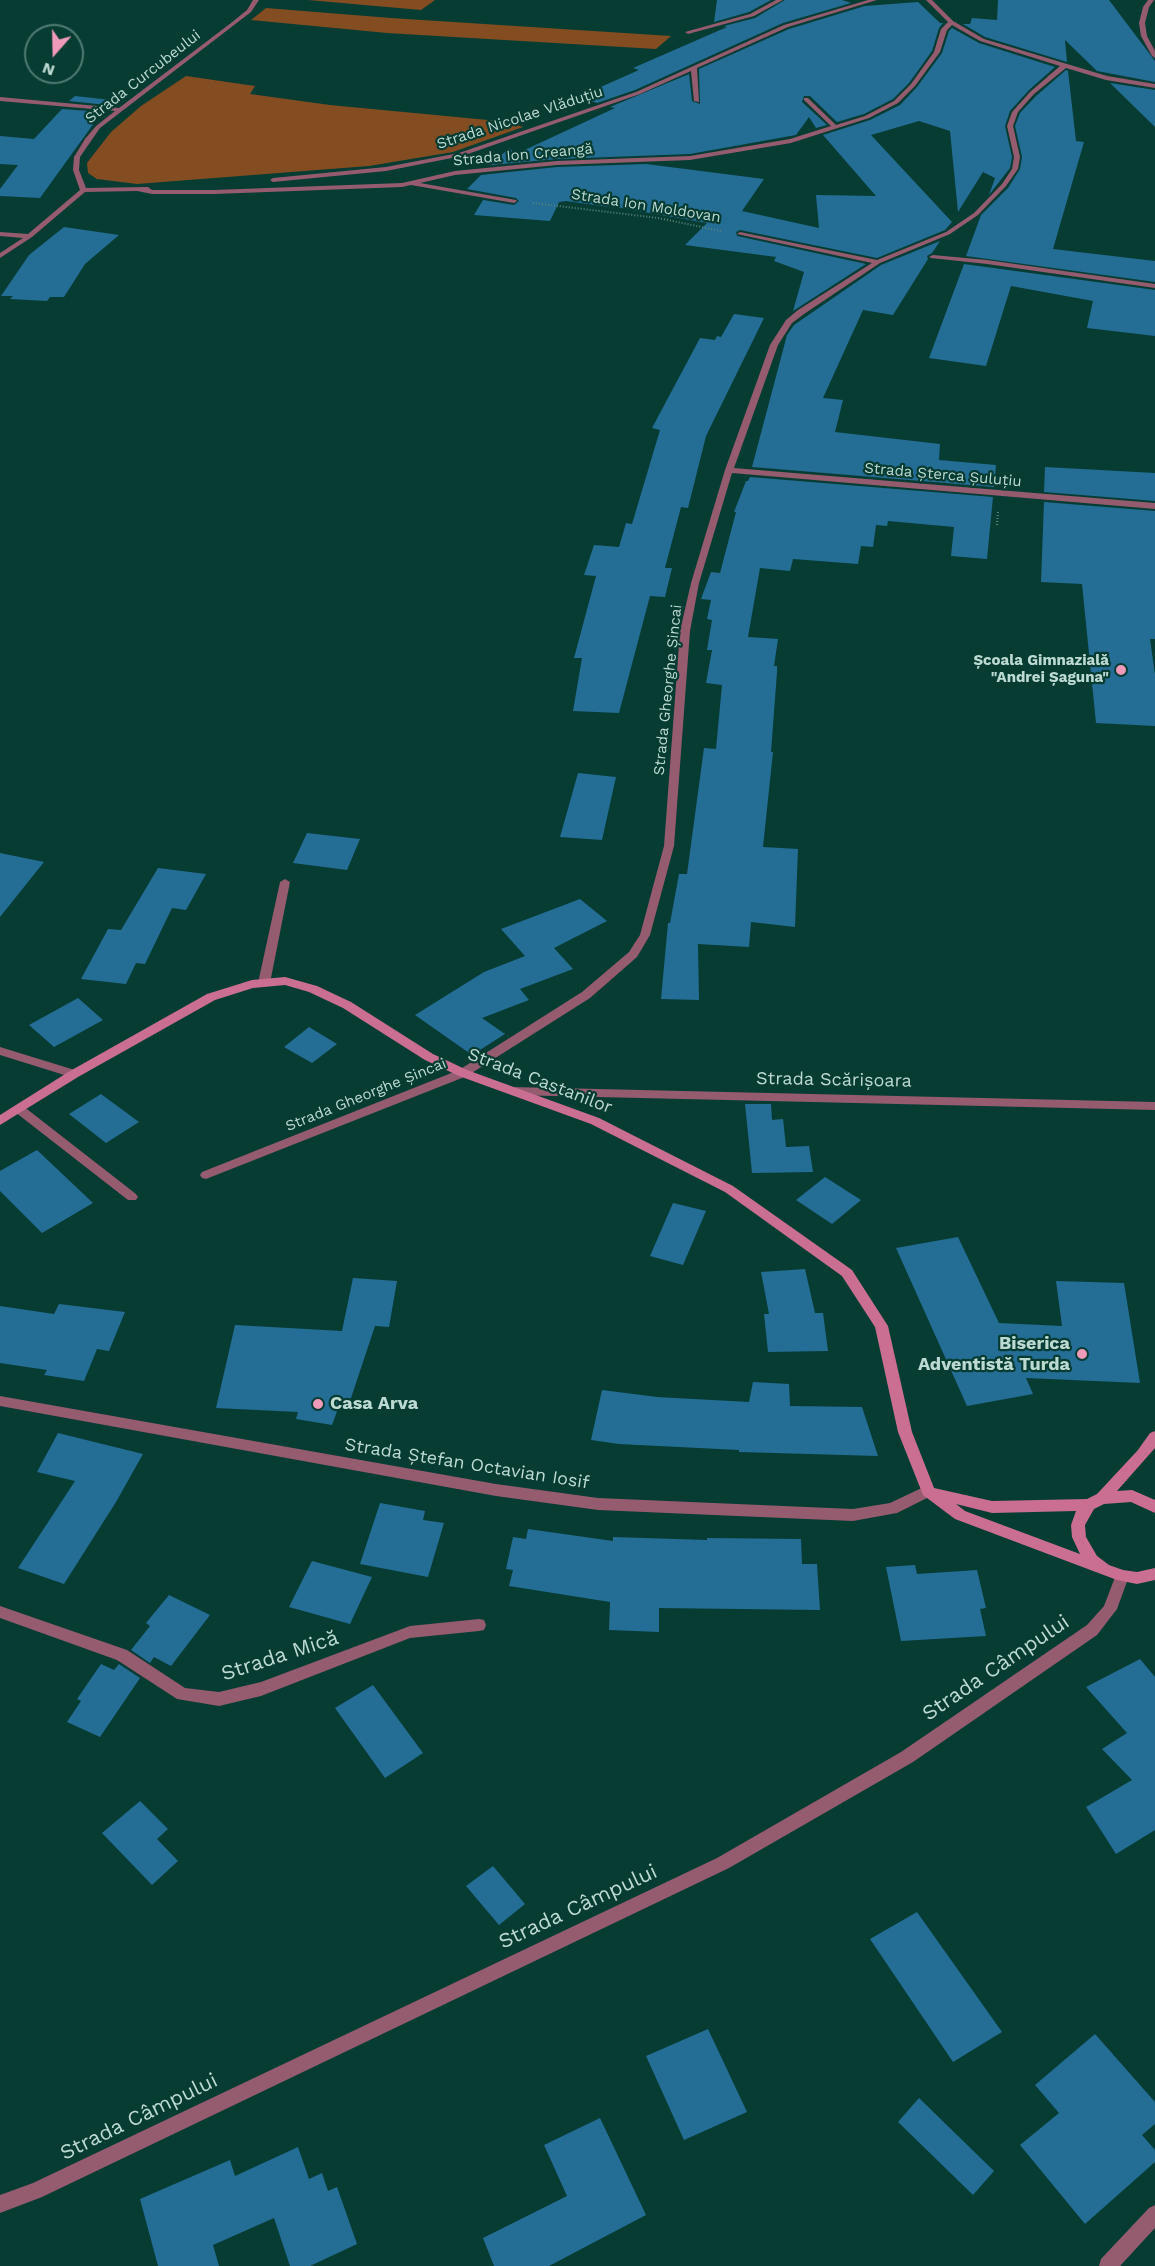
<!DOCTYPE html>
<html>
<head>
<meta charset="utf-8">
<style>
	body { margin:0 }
	#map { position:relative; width:1155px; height:2266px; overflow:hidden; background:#073c33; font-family:"Work Sans",sans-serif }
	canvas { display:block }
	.north { position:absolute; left:24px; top:24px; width:60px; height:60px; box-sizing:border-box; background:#073c33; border:2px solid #4f7b73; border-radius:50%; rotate:200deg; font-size:16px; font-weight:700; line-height:24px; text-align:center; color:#bcdad2 }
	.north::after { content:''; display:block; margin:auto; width:21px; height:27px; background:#ef9ab8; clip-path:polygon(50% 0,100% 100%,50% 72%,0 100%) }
</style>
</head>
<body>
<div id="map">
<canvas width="1155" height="2266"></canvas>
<div class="north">N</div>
</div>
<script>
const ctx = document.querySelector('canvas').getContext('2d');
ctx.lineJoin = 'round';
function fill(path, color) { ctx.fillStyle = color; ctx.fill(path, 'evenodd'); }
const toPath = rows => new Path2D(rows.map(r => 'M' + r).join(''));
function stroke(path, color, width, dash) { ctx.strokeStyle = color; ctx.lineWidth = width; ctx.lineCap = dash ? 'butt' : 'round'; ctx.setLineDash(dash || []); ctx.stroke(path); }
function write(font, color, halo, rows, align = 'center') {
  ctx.font = font + ' "Work Sans",sans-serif'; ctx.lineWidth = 4.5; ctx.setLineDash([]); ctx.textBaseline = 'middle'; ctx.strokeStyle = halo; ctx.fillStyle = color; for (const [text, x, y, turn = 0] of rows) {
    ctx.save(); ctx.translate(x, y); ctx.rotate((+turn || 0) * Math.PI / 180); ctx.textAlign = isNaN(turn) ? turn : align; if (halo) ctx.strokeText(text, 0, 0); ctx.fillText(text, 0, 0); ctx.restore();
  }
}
const green = toPath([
	[308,0,435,0,421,10],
	[266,8,391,18,671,36,656,49,387,33,251,20],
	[186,76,255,86,250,94,330,105,509,122,523,127,453,152,369,166,137,184,97,179,88,173,87,163,111,132,141,106]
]);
const building = toPath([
	[717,0,771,0,749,12,714,22],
	[785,0,842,0,851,3,783,23,635,90,597,103,578,97,639,70,633,68,727,27,724,26,755,18],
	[998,0,1109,0,1155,61,1155,82,1097,71,1065,40,1067,62,985,37,963,24,970,24,972,18,997,20],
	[918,2,940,23,943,23,939,28,932,51,909,83,893,99,864,114,837,122,810,96,804,96,802,102,827,125,816,128,809,117,796,135,690,154,557,159,491,165,509,148,516,154,615,108,610,107,689,74,692,101,700,104,699,69,789,29,865,6],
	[952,28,979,43,1055,67,1029,90,1010,111,1005,126,1012,157,1010,168,989,195,995,178,983,172,958,212,950,131,919,121,871,135,952,222,945,230,877,258,740,230,736,232,737,236,866,264,793,311,804,272,774,261,776,257,685,245,707,223,610,206,609,207,566,201,559,202,550,221,474,215,483,200,514,205,519,201,516,198,467,189,481,175,557,167,646,164,764,179,742,211,819,228,816,195,876,196,823,135,870,120,900,105,917,87,942,53,949,31],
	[1066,70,1068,71,1076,141,1084,142,1053,249,1155,261,1155,282,966,256,981,215,1008,188,1020,169,1022,157,1015,126,1020,113,1036,96],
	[1110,83,1155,90,1155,127],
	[75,96,111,100,107,105,69,101],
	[62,109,102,112,40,198,0,196,0,189,18,165,0,164,0,136,34,139],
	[64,227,119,235,85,264,64,297,50,297,47,301,10,299,13,296,1,296,29,255],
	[940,241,932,253,927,256,928,259,893,315,863,310,823,398,843,400,835,432,940,444,939,460,996,465,994,487,752,467,787,335,794,325,881,265],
	[964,264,1155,290,1155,336,1087,328,1093,301,1011,286,986,366,929,358],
	[734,314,764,318,706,436,688,508,681,507,665,568,672,568,665,597,650,596,619,713,573,711,582,658,574,658,596,576,584,575,594,545,619,547,626,523,632,524,660,430,652,428,700,338,715,340,717,336,721,337],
	[1045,467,1155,473,1155,501,1044,492],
	[750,477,993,497,987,559,951,556,954,527,888,521,887,526,876,525,873,547,861,546,858,564,793,559,790,571,760,568,748,637,778,639,774,666,777,666,777,672,771,752,773,752,763,847,798,849,795,927,751,922,749,947,698,944,699,1000,661,999,668,923,670,923,679,874,687,874,704,748,716,749,722,685,706,683,712,650,707,650,712,620,707,619,711,600,701,599,711,572,720,573,736,512,734,512,746,481,748,481],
	[1044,502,1155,511,1155,639,1150,639,1155,675,1155,726,1096,723,1082,584,1041,582],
	[578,773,616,777,602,840,560,837],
	[307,833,360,839,347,870,293,863],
	[0,853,44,862,0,917],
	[158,868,206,874,186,910,172,908,145,964,136,963,126,984,81,979,108,929,121,930],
	[580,899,607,921,554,948,573,969,520,989,529,1000,482,1018,505,1034,472,1055,415,1015,484,972,525,956,501,929],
	[78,998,103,1020,54,1047,29,1025],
	[309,1027,337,1044,312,1063,284,1047],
	[101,1094,139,1122,106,1143,69,1114],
	[745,1104,771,1104,772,1120,783,1119,786,1147,809,1146,813,1172,752,1173],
	[37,1150,93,1203,42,1233,0,1191,0,1171],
	[825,1177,861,1200,832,1224,796,1200],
	[673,1203,706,1211,683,1265,650,1256],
	[958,1237,999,1323,1062,1326,1056,1281,1124,1283,1140,1383,1026,1378,1033,1394,967,1406,896,1248],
	[805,1269,815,1313,823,1313,828,1351,768,1352,764,1314,769,1314,761,1272],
	[353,1278,397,1281,389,1327,375,1326,349,1404,340,1403,332,1425,296,1419,298,1412,216,1408,235,1325,342,1331],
	[59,1304,125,1312,109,1351,97,1349,84,1381,44,1375,47,1370,0,1363,0,1306,54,1314],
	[753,1382,789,1384,790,1406,862,1407,878,1456,739,1452,739,1450,619,1444,591,1440,602,1390,657,1397,749,1402],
	[58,1433,143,1454,116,1502,64,1584,18,1568,75,1481,37,1472],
	[380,1503,425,1511,423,1520,444,1523,428,1577,360,1564],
	[528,1529,613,1541,613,1537,707,1540,707,1538,801,1539,802,1564,817,1564,820,1610,659,1608,659,1632,609,1630,610,1602,509,1586,513,1570,506,1569,513,1537,526,1539],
	[312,1561,372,1577,350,1624,289,1607],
	[915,1565,917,1574,977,1570,986,1608,980,1609,986,1636,901,1641,886,1567],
	[169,1595,210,1615,171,1666,154,1657,150,1663,131,1650,150,1626,146,1623],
	[1140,1659,1155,1677,1155,1830,1116,1854,1086,1807,1132,1780,1102,1749,1127,1733,1086,1687],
	[101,1664,114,1670,119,1664,140,1678,100,1737,67,1722,81,1701,77,1699],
	[373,1685,423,1753,385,1778,335,1708],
	[140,1801,168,1829,157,1839,178,1861,152,1885,102,1833],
	[493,1866,525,1904,499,1925,466,1886],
	[917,1912,1002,2032,953,2062,870,1939],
	[708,2029,747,2112,684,2140,646,2056],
	[1095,2034,1155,2102,1155,2124,1142,2135,1155,2150,1155,2162,1085,2224,1020,2145,1059,2113,1035,2085],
	[919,2098,994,2171,973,2195,898,2122],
	[600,2118,646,2215,549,2266,494,2266,483,2238,567,2196,544,2145],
	[298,2147,309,2179,322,2173,328,2191,337,2187,357,2244,310,2266,290,2266,274,2218,213,2245,219,2266,158,2266,140,2199,230,2160,235,2176]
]);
const path = toPath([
	[533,203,658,218,721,231],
	[997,525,998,512]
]);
const lane = toPath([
	[19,1105,23,1106,136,1194,138,1197,136,1200,128,1200,15,1112,13,1109,15,1106,19,1105]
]);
const street = toPath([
	[253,0,259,0,251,12,100,128,80,157,79,170,86,188,148,187,152,190,214,190,402,183,455,171,557,161,690,156,790,139,831,126,804,100,804,98,808,98,836,125,865,116,894,101,911,84,934,52,941,29,948,22,926,0,932,0,953,21,984,39,1107,76,1155,84,1155,88,1106,80,1066,68,1034,94,1018,112,1013,126,1020,157,1018,169,1006,186,978,215,950,234,880,263,804,314,792,323,778,345,734,468,1155,503,1155,509,732,473,699,583,690,631,674,846,650,935,637,957,590,998,467,1076,206,1179,202,1178,200,1175,202,1172,459,1070,582,992,629,952,640,935,664,846,680,631,691,583,725,470,770,345,786,320,798,310,872,263,737,234,740,232,877,260,946,232,974,213,1002,184,1012,169,1014,157,1007,126,1012,112,1030,92,1060,66,980,41,952,25,947,30,940,52,915,86,898,103,869,118,791,143,690,160,557,165,455,175,420,183,516,200,517,201,514,203,411,185,402,187,214,194,152,194,137,191,85,192,32,237,0,258,0,253,23,238,0,236,0,232,28,234,80,190,73,170,74,157,85,139,96,126,115,111,0,101,0,97,119,108,231,23,247,10,253,0],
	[776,0,783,0,754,16,688,34,685,32,750,14,776,0],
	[868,0,877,0,788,27,697,68,699,102,694,101,691,71,640,94,462,156,386,171,273,182,270,180,273,178,386,167,459,153,636,92,784,25,868,0],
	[1148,0,1154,0,1149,7,1145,23,1147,36,1155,51,1155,58,1152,56,1141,36,1139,23,1143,7,1148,0],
	[933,255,987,260,1155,284,1155,288,987,264,931,258,929,257,933,255],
	[285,879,290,882,270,983,264,987,258,983,280,882,285,879],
	[0,1047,78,1071,80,1074,74,1078,0,1055,0,1047],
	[512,1087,1155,1102,1155,1110,512,1095,506,1091,512,1087],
	[0,1396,496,1484,598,1498,853,1509,890,1503,928,1485,933,1487,935,1491,933,1495,897,1513,853,1521,598,1510,496,1496,0,1406,0,1396],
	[1122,1570,1127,1572,1129,1576,1117,1609,1097,1635,913,1762,729,1868,42,2197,0,2213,0,2195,33,2183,717,1858,901,1752,1087,1625,1104,1606,1117,1572,1122,1570],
	[0,1606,127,1650,185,1688,219,1692,261,1682,410,1626,479,1619,484,1620,486,1625,484,1630,479,1631,410,1638,261,1696,219,1706,177,1699,117,1660,0,1618,0,1606],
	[1155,2205,1155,2228,1120,2266,1099,2266,1101,2259,1149,2208,1155,2205]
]);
const secondary = toPath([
	[285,977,317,986,351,1002,433,1054,467,1070,599,1118,733,1186,852,1270,888,1326,912,1432,934,1488,992,1501,1087,1499,1097,1494,1138,1450,1150,1433,1155,1431,1155,1448,1117,1491,1132,1490,1155,1500,1155,1513,1131,1502,1104,1504,1094,1509,1085,1525,1086,1537,1097,1556,1109,1565,1123,1570,1137,1572,1155,1568,1155,1580,1137,1584,1117,1580,955,1519,923,1495,898,1432,875,1327,842,1276,725,1192,591,1124,459,1076,425,1060,343,1008,309,992,285,985,253,988,215,1000,78,1077,0,1125,0,1115,70,1071,207,994,252,980,285,977],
	[956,1504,992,1513,1076,1511,1071,1525,1072,1537,1080,1554,965,1511,956,1504]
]);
const markers = [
	[1121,670,6,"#ef9ab8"],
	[1082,1354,6,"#ef9ab8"],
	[318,1404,6,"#ef9ab8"]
];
const farStreetnames = [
	["Strada Curcubeului",143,77,-38],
	["Strada Nicolae Vlăduțiu",520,118,-18],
	["Strada Ion Creangă",523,155,-5],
	["Strada Ion Moldovan",646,206,9],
	["Strada Șterca Șuluțiu",943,475,5],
	["Strada Gheorghe Șincai",668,690,-84],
	["Strada Gheorghe Șincai",366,1095,-22]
];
const farPoinames = [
	["Școala Gimnazială",1109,661],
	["\"Andrei Șaguna\"",1109,678]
];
const streetNames = [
	["Strada Scărișoara",834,1080,1],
	["Strada Castanilor",540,1081,21],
	["Strada Ștefan Octavian Iosif",467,1464,9]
];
const poiNames = [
	["Biserica",1070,1344],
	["Adventistă Turda",1070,1365],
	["Casa Arva",330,1404,"left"]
];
const nearStreetnames = [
	["Strada Mică",280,1656,-18],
	["Strada Câmpului",996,1668,-34],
	["Strada Câmpului",578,1907,-25],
	["Strada Câmpului",139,2117,-26]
];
fill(green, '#834d21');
fill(building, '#246d95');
stroke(path, '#59847b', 2, [1, 2]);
fill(lane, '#955b6f');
fill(street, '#955b6f');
fill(secondary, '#ca6f91');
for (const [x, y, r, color] of markers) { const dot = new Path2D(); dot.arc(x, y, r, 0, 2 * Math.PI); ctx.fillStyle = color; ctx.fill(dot); stroke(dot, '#073c33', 2); }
write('15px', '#bcdad2', '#073c33', farStreetnames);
write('bold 15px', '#bcdad2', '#073c33', farPoinames, 'right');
write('18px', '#bcdad2', '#073c33', streetNames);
write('bold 18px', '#bcdad2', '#073c33', poiNames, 'right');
write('21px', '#bcdad2', '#073c33', nearStreetnames);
</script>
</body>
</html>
